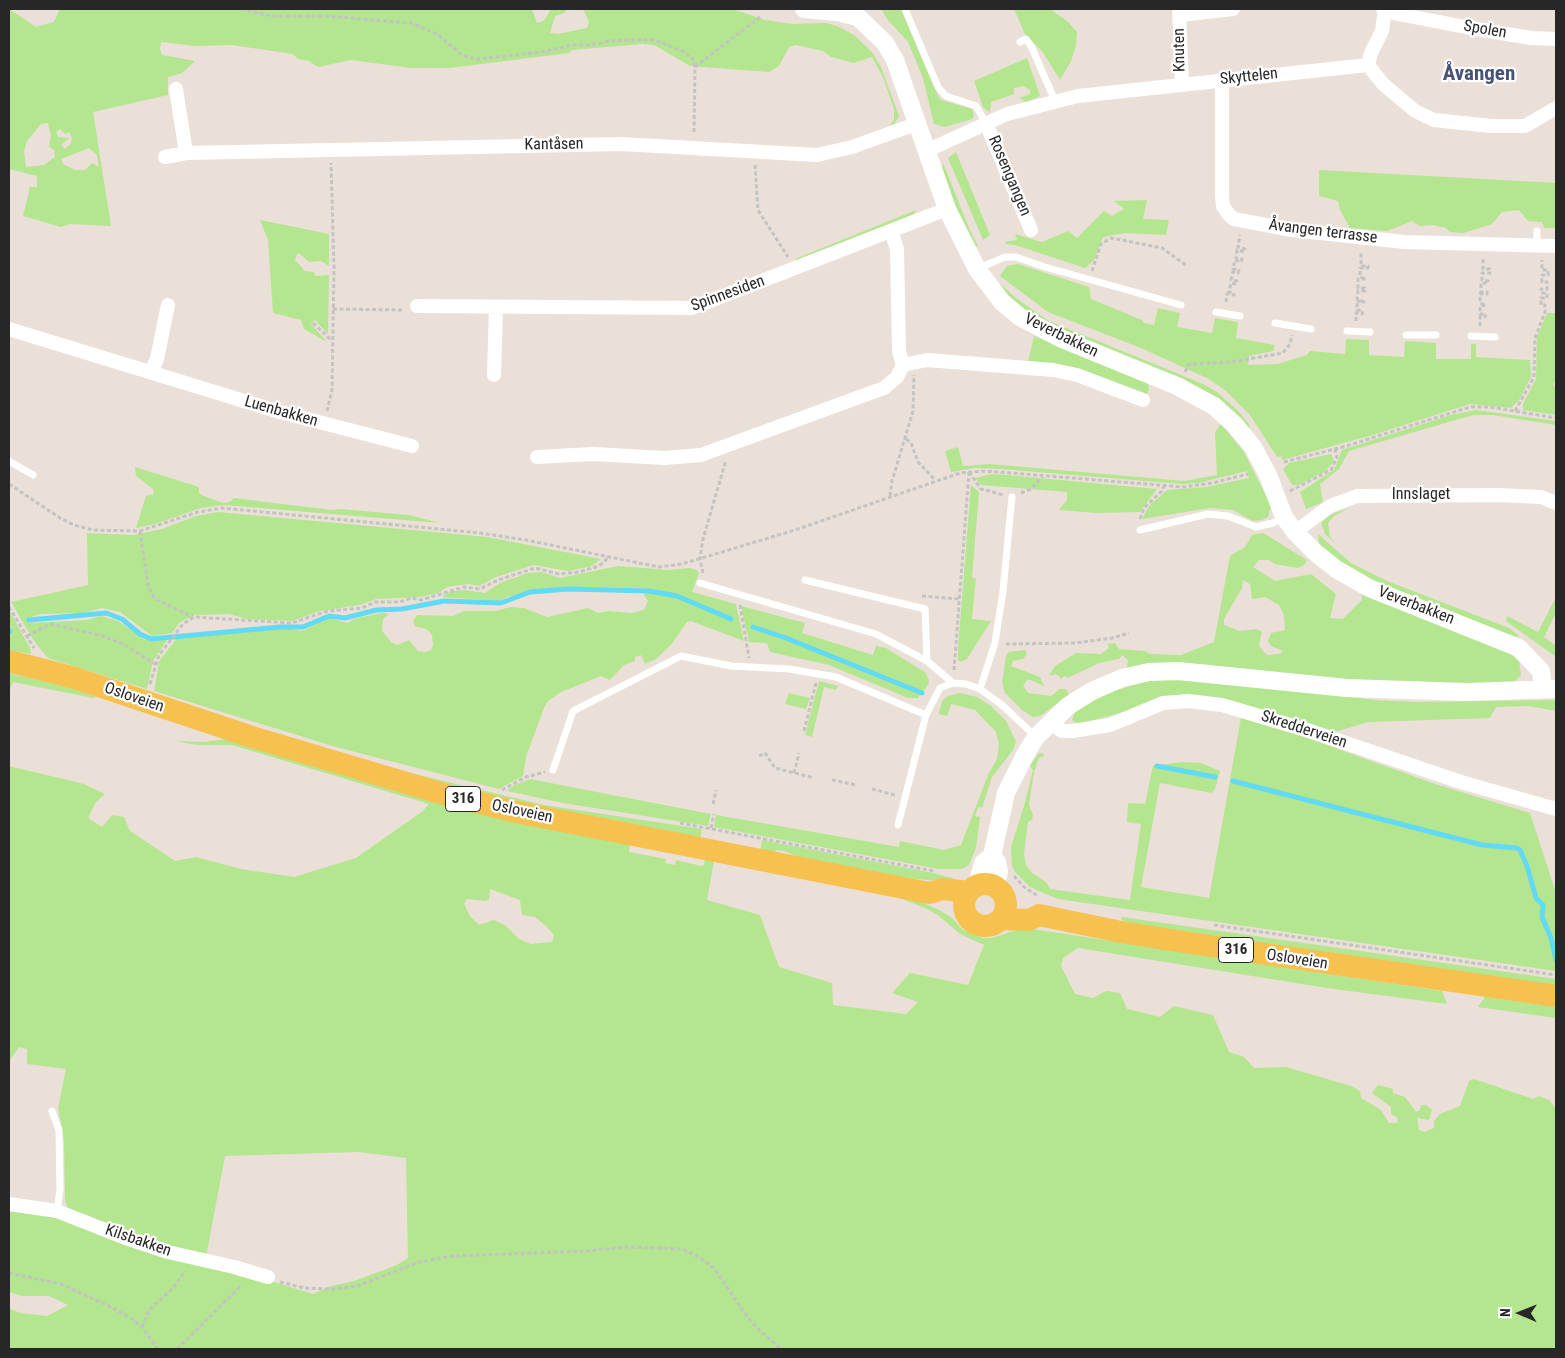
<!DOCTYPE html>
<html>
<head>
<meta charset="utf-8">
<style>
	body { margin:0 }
	#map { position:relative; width:1565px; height:1358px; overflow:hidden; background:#eae0d7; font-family:"Roboto Condensed",sans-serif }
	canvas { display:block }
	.frame { position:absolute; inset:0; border:10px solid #272727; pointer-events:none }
	.north { position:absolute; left:1495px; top:1288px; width:50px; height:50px; -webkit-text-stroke:4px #fff; paint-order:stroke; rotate:271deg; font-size:14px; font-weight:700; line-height:20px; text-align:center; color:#272727 }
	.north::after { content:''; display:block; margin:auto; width:18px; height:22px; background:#272727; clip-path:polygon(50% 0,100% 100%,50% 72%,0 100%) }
</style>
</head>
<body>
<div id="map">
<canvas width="1565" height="1358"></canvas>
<div class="frame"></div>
<div class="north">N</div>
</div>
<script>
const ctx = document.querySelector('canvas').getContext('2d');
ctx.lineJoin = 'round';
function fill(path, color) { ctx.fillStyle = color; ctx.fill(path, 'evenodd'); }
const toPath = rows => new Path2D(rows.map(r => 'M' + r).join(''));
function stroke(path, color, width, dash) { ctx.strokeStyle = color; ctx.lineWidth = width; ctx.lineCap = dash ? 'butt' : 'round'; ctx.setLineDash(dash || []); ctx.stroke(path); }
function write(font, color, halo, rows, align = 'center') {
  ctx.font = font + ' "Roboto Condensed",sans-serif'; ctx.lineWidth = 4.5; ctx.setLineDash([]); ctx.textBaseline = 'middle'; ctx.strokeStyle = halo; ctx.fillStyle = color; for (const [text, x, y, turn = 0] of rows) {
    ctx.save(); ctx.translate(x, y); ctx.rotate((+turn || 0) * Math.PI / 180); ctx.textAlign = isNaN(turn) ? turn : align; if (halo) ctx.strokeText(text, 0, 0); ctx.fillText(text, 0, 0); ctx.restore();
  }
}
const green = toPath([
	[9,9,36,27,54,22,60,9,532,9,537,23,544,21,551,9,567,9,564,13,555,16,550,33,558,34,587,28,589,22,583,9,733,9,765,20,792,24,826,23,837,26,854,35,872,52,881,67,899,116,894,124,889,126,894,120,894,109,883,77,872,57,854,63,831,57,823,51,796,45,789,47,779,66,769,72,690,66,654,45,642,44,572,50,569,53,450,68,412,68,351,60,318,67,309,61,298,59,293,54,232,45,195,46,161,42,160,49,162,55,195,61,182,73,168,77,168,95,93,112,111,226,70,224,61,227,23,216,30,187,37,187,37,176,9,169],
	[48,123,51,136,49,147,54,150,55,157,44,165,26,167,24,151,27,141,41,124],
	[60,129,65,134,69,132,72,138,71,143,65,149,61,145,69,138,58,137,56,132],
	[89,148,97,155,99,167,92,163,85,170,75,170,63,164,61,159],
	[881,9,901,9,938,96,941,100,972,109,974,116,972,119,945,127,934,124,923,78,908,42,887,19],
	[1014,9,1050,9,1067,21,1077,32,1076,45,1071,61,1060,80,1042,51,1025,34],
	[1027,58,1040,96,1026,102,1019,98,1030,94,1030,90,1023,86,1014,88,1014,94,991,102,990,112,988,111,983,107,974,81],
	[956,152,990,235,983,240,948,158],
	[943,163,969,228,978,246,974,247,962,224,942,170],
	[1319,170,1556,183,1556,228,1544,228,1542,222,1528,221,1519,210,1502,212,1492,224,1464,233,1450,232,1446,228,1433,225,1419,226,1412,221,1387,231,1350,228,1340,210,1338,201,1319,196],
	[1147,200,1143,219,1169,220,1166,235,1125,233,1103,237,1094,260,1085,268,1015,245,1006,244,1005,242,1017,240,1015,234,1042,242,1068,231,1077,238,1104,211,1112,216,1124,209,1114,201],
	[916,210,914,214,797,261,795,259],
	[260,220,329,234,329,266,321,261,309,262,300,254,297,254,295,260,305,271,314,272,315,276,329,275,328,334,315,320,311,324,327,342,304,329,301,320,273,313,268,240],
	[1018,264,1089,287,1091,299,1142,320,1144,323,1154,325,1158,308,1180,313,1177,327,1212,333,1215,318,1238,322,1236,338,1275,345,1273,351,1249,356,1248,365,1278,364,1307,355,1310,351,1345,354,1346,339,1369,340,1369,355,1404,357,1405,341,1436,343,1436,359,1471,359,1471,344,1476,344,1476,357,1530,360,1531,377,1519,400,1511,408,1470,404,1376,434,1282,460,1281,456,1277,457,1250,415,1225,390,1209,379,1141,348,1048,312,1000,276,1007,266],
	[994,281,997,281,1017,299,1049,321,1203,384,1217,392,1237,410,1249,424,1250,430,1245,424,1044,322,1017,305],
	[1547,313,1555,313,1556,381,1553,384,1556,388,1556,415,1523,410,1523,404,1536,379,1537,337],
	[1034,336,1148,383,1149,390,1145,396,1028,362],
	[1476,410,1556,421,1556,425,1493,415,1473,415,1349,451,1339,469,1320,484,1323,502,1306,509,1300,492,1334,470,1342,450,1451,415],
	[1221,424,1244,452,1271,506,1268,517,1262,520,1253,521,1233,510,1210,508,1142,519,1149,506,1167,490,1206,487,1249,478,1247,471,1198,483,1182,484,1001,469,975,468,951,472,945,451,958,447,963,466,990,464,1184,481,1217,475,1215,432],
	[1331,454,1334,460,1326,471,1298,485,1292,485,1283,469,1289,463],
	[135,467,199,487,199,493,204,496,223,503,230,502,234,498,331,510,340,509,409,515,440,523,224,505,201,508,155,524,136,528,146,496,154,494,153,489,136,476],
	[992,474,1006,475,1157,489,1140,512,1097,513,1059,510,1067,500,1067,492,981,485,975,478],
	[971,485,979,492,972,578,976,578,972,619,991,621,967,659,961,662,958,660,958,648],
	[1348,508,1333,517,1328,523,1330,537,1335,543,1325,534,1321,523,1330,515],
	[218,512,487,537,601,559,592,566,568,571,534,565,496,577,479,586,468,584,447,587,438,593,420,597,376,599,360,605,320,611,292,621,247,619,229,614,195,615,180,622,172,633,152,636,120,612,102,608,83,613,39,614,29,618,30,623,87,620,101,616,118,621,145,640,167,640,153,661,147,689,48,658,34,641,11,602,88,585,87,533,133,535,162,529,196,516],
	[1263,533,1307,560,1304,565,1298,568,1275,564,1269,560,1259,560,1253,567,1275,581,1311,574,1336,594,1330,618,1343,619,1362,600,1361,592,1507,651,1519,661,1521,675,1514,682,1499,684,1371,682,1198,664,1152,663,1127,669,1128,660,1122,655,1119,659,1099,663,1068,678,1065,676,1060,679,1059,676,1055,674,1049,676,1055,666,1076,653,1101,654,1109,648,1108,644,1115,643,1119,649,1145,651,1150,654,1181,655,1214,642,1230,556,1245,547,1252,535],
	[1243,580,1250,584,1252,599,1265,597,1279,605,1284,615,1285,630,1271,633,1268,641,1271,646,1283,651,1280,654,1267,655,1263,651,1259,645,1262,632,1257,629,1240,631,1224,625,1224,619,1242,588],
	[1318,534,1351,563,1387,581,1509,628,1519,636,1516,637,1381,585,1336,559,1319,544],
	[618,566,668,570,690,568,696,570,699,572,698,576,692,592,736,604,744,641,691,621,687,622,671,645,656,659,645,664,641,655,635,657,635,661,624,665,610,680,601,676,561,692,548,701,544,708,526,757,523,776,499,789,336,747,154,691,159,661,177,638,286,628,302,631,329,618,347,623,357,618,382,613,389,614,383,619,382,631,392,643,398,645,409,640,418,651,425,652,431,650,433,645,432,635,428,630,415,626,413,622,417,615,453,616,464,611,495,611,511,607,524,608,547,617,588,608,598,613,609,611,631,613,644,610,648,601,644,595,643,588,569,587,526,591,524,594,507,597,500,601,441,597,450,592,464,590,485,593,500,583,528,573,541,572,560,578],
	[1556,597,1556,613,1544,637,1556,646,1556,657,1506,621,1507,616,1538,632],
	[741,606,805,623,802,633,873,655,876,646,886,648,926,673,929,681,928,685,918,698,908,698,829,665,770,652,767,643,749,642],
	[9,610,30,648,31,654,9,650,9,634,11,633],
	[1025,650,1027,654,1023,659,1013,661,1011,666,1040,677,1044,686,1028,679,1023,686,1028,693,1051,696,1060,689,1067,689,1068,694,1070,694,1040,716,1033,717,1022,710,1005,693,1002,683,1006,656,1009,652],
	[9,673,73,688,96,697,93,698,13,682,9,692],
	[1180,678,1375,700,1417,702,1556,700,1556,711,1528,706,1496,707,1490,718,1368,722,1335,732,1236,703,1124,712,1078,724,1072,720,1075,712,1083,706,1114,691,1148,681],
	[819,681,838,686,836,690,824,687,812,737,805,735],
	[789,693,810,698,806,709,785,704],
	[960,693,977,697,991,706,1006,721,1016,742,1013,750,992,777,982,808,978,807,975,816,980,817,976,848,969,865,962,869,939,869,714,827,716,815,899,847,900,841,944,850,961,845,988,775,997,759,999,744,996,732,975,710,951,704,947,716,939,714,942,701,948,696],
	[1241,718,1310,739,1435,784,1530,813,1556,893,1556,971,1058,899,1030,887,1015,872,1012,866,1011,847,1024,806,1033,770,1030,766,1039,753,1044,754,1044,756,1039,758,1034,772,1029,805,1033,815,1032,820,1028,822,1024,854,1026,865,1032,873,1046,882,1050,889,1130,900,1141,824,1127,822,1128,803,1145,804,1153,766,1181,762,1201,763,1220,771,1215,789,1212,793,1160,783,1141,887,1209,898],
	[226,739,630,844,629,852,666,859,665,863,675,865,676,860,701,866,704,865,705,858,714,860,707,900,760,915,779,967,832,983,833,1005,906,1014,918,1002,892,993,910,973,968,985,984,945,960,934,938,915,925,908,885,892,919,901,939,910,951,917,963,930,983,938,992,938,1017,930,1032,929,1442,991,1447,1004,1327,988,1078,948,1063,958,1061,966,1075,994,1093,998,1106,991,1120,993,1127,1009,1160,1017,1174,1006,1213,1015,1229,1052,1244,1057,1254,1068,1286,1067,1351,1086,1360,1091,1361,1098,1381,1110,1389,1123,1398,1123,1397,1117,1391,1114,1391,1107,1372,1093,1378,1085,1393,1089,1393,1093,1405,1097,1416,1112,1420,1110,1421,1105,1426,1105,1432,1110,1429,1120,1417,1118,1419,1130,1424,1132,1434,1128,1434,1121,1440,1114,1460,1106,1469,1081,1474,1079,1533,1099,1539,1096,1549,1100,1556,1108,1556,1349,9,1349,9,1308,20,1313,47,1316,68,1305,49,1296,22,1296,9,1292,9,1210,50,1214,313,1294,331,1286,354,1281,397,1265,408,1258,406,1158,358,1152,225,1156,206,1257,69,1213,65,1200,64,1141,58,1108,66,1069,27,1064,27,1049,19,1047,10,1060,9,1059,9,766,84,784,105,794,96,802,88,818,102,827,112,815,124,817,130,831,175,861,196,857,241,869,294,877,356,858,423,811,429,804,232,745,197,745,175,741,204,742],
	[490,889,520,900,522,915,535,917,546,926,554,935,552,942,531,944,519,939,505,925,494,920,479,925,470,916,464,904,467,899,486,901,489,899],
	[398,770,544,805,702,829,700,839,515,802],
	[530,779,607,794,711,814,708,826,563,803,507,791,513,786],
	[762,840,933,873,955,879,943,881,915,879,809,861,784,851,777,850,771,854,760,852],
	[1122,917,1556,979,1556,987,1132,924,1121,920],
	[1485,997,1556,1007,1556,1018,1478,1007]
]);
const stream = toPath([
	[29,620,106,613,122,619,140,634,151,639,280,627,303,627,329,616,345,618,376,610,402,609,444,601,501,603,530,592,569,589,649,591,677,596,731,619],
	[753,627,786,638,922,693],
	[9,630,10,631],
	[1157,766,1215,777],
	[1233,781,1482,845,1517,848,1520,850,1527,866,1536,898,1543,905,1542,917,1551,938,1556,960]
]);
const path = toPath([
	[241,9,272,16,327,16,411,23,437,34,463,56,478,59,542,52,571,45,590,45,616,40,654,40,685,52,693,59,695,67,694,134],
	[695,67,760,17],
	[755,165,758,210,788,257],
	[1092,271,1101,244,1111,238,1162,248,1187,266],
	[1226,302,1227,294,1234,295,1234,293,1229,292,1231,283,1236,284,1237,281,1231,280,1233,272,1238,273,1239,270,1233,269,1235,260,1241,262,1242,259,1236,258,1237,250,1244,252,1245,249,1238,247,1240,235],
	[333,309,404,310],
	[1356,321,1356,313,1362,314,1363,311,1357,310,1357,301,1364,302,1357,299,1358,291,1365,291,1365,288,1358,288,1358,279,1366,279,1360,277,1360,268,1368,268,1368,266,1361,266,1361,251],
	[313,323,332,341],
	[1480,326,1480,317,1485,317,1486,314,1480,314,1480,306,1486,305,1480,303,1480,294,1487,294,1487,292,1481,292,1481,283,1488,283,1488,281,1482,280,1482,273,1490,273,1490,269,1483,269,1483,258],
	[1185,372,1188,365,1191,364,1231,362,1283,353,1290,344,1292,335],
	[327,411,332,390,334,268,331,163],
	[1515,411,1534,377,1535,338,1545,312,1545,305,1541,305,1541,298,1547,298,1547,293,1541,293,1541,289,1547,289,1547,282,1542,282,1542,275,1548,275,1548,270,1542,270,1542,260],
	[906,439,911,443,918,462,935,480],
	[1284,462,1343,447,1470,407,1490,407,1556,418],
	[969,472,981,489,1004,495],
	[9,484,60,518,74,525,93,530,140,531,198,512,222,508,480,533,526,540,659,567,682,564,795,530,960,473,986,471,1183,487,1212,483,1248,474],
	[1290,491,1331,470,1337,457,1335,449],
	[1021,493,1031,489,1043,476],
	[890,496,892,481,913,411,914,375],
	[1140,519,1144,508,1162,491,1164,486],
	[140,531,148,586,155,599,193,617],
	[703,573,700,559,703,539,726,460],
	[922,596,959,599],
	[740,605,749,658],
	[9,607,34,648],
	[27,636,45,627,52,624,59,626,103,636,123,644,155,664],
	[1006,644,1076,643,1112,638,1129,633],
	[954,670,969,472],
	[150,684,159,655,183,624,194,617,292,623,328,611,362,608,375,602,400,602,411,598,421,600,464,587,480,589,498,580,535,568,559,574,579,572,599,566,608,558],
	[804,731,816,683],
	[759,756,765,753,775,768,814,778],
	[794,773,799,753],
	[832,780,856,785],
	[872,789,895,795],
	[502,790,526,777,545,772],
	[713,804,716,790],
	[680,823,934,871],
	[711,828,714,814],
	[1014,876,1024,887,1038,896],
	[1214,925,1556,975],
	[9,1273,61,1284,109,1306,131,1318,142,1327,158,1349],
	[280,1282,304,1288,333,1289,358,1286,419,1262,453,1256,586,1251,627,1247,682,1249,699,1257,714,1268,744,1312,757,1328,781,1349],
	[142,1327,149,1310,173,1288,185,1271],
	[177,1349,242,1285]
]);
const service = toPath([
	[905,9,938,87,946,96,976,106,986,123],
	[1020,42,1026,39,1032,48,1055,101],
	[1537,246,1537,231],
	[977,269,1005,257,1016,257,1045,267,1181,305],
	[1216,312,1240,316],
	[1275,323,1311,329],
	[1347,331,1370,332],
	[1406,335,1436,335],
	[1471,336,1495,337],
	[9,461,33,475],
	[1140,530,1208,514,1228,516,1256,527,1273,523,1284,517],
	[805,580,925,609,927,661],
	[700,583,876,634,927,661,953,683],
	[980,689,995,643,1003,591,1012,497],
	[553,770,573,711,681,656,731,666,789,669,836,677,926,715],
	[898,825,926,715,940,688,953,683,966,684,980,689,1002,705,1036,737],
	[52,1111,59,1130,60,1189,57,1211]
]);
const minor = toPath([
	[1179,9,1182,85],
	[1383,9,1398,14,1476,29,1531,38,1556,39],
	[1180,15,1233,9],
	[1368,65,1383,84,1415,111,1434,120,1491,126,1525,126,1556,108],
	[1368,65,1371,53,1382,31,1385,9],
	[1222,80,1222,196,1223,206,1229,215,1234,219,1292,230,1404,242,1556,246],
	[176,89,186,153],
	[986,123,1031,230],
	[926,151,1007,114,1078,96,1368,65],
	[165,157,186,153,621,144,817,155,852,147,916,124],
	[417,306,692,308,947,209],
	[9,329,280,412,412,446],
	[903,365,927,360,1053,370,1077,375,1143,400],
	[151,372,157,359,168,305],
	[494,375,496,307],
	[537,457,593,454,665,458,701,455,884,388,897,377,903,365,899,351,897,249,891,231],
	[1295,532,1330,506,1357,496,1498,495,1541,497,1556,503],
	[1051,723,1062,731,1073,731,1110,725,1163,703,1188,701,1222,705,1307,730,1461,782,1556,809],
	[9,1204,57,1211,123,1237,168,1252,234,1267,268,1277]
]);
const tertiary = toPath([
	[804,9,837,12,858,17,885,43,895,60,947,209,977,269,1002,302,1020,317,1062,339,1177,386,1214,406,1235,425,1253,447,1268,475,1284,517,1295,532,1316,553,1336,569,1369,588,1519,648,1541,671,1543,689],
	[992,856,997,862,999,871,996,887],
	[977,885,983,863,992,856,1006,793,1026,753,1036,737,1068,706,1092,691,1122,678,1149,672,1178,671,1347,688,1467,692,1556,689]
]);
const primary = toPath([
	[9,661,75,678,252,737,447,795,521,813,929,893,943,889,968,892],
	'964 905a21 21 0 1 1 42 0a21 21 0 1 1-42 0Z',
	[1001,919,1029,920,1039,915,1121,932,1190,943,1556,996]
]);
const shields = [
	[463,799,35],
	[1236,950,35]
];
const shieldNames = [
	["316",463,799],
	["316",1236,950]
];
const streetNames = [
	["Spolen",1485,30,10],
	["Knuten",1180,50,-91],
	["Skyttelen",1249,77,-6],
	["Kantåsen",554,145,-1],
	["Rosengangen",1009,176,67],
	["Åvangen terrasse",1323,232,7],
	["Spinnesiden",728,294,-20],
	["Veverbakken",1061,336,26],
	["Luenbakken",281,412,16],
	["Innslaget",1421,495],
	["Veverbakken",1416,606,21],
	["Osloveien",134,698,19],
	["Skredderveien",1304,730,18],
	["Osloveien",522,812,12],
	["Osloveien",1297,960,9],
	["Kilsbakken",138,1241,19]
];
const districtNames = [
	["Åvangen",1479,75]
];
fill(green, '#b4e58f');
stroke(stream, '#63daf4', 5);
stroke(path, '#c3c3c3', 3, [4, 2.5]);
stroke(service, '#fff', 7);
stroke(minor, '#fff', 14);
stroke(tertiary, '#fff', 18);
stroke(primary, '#f7c14f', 22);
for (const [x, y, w] of shields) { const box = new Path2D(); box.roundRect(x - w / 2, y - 12.5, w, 25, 4); ctx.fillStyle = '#fff'; ctx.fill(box); stroke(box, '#272727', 1); }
write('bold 15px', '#272727', null, shieldNames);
write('16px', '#272727', '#fff', streetNames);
write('bold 21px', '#465378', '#fff', districtNames);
</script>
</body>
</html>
